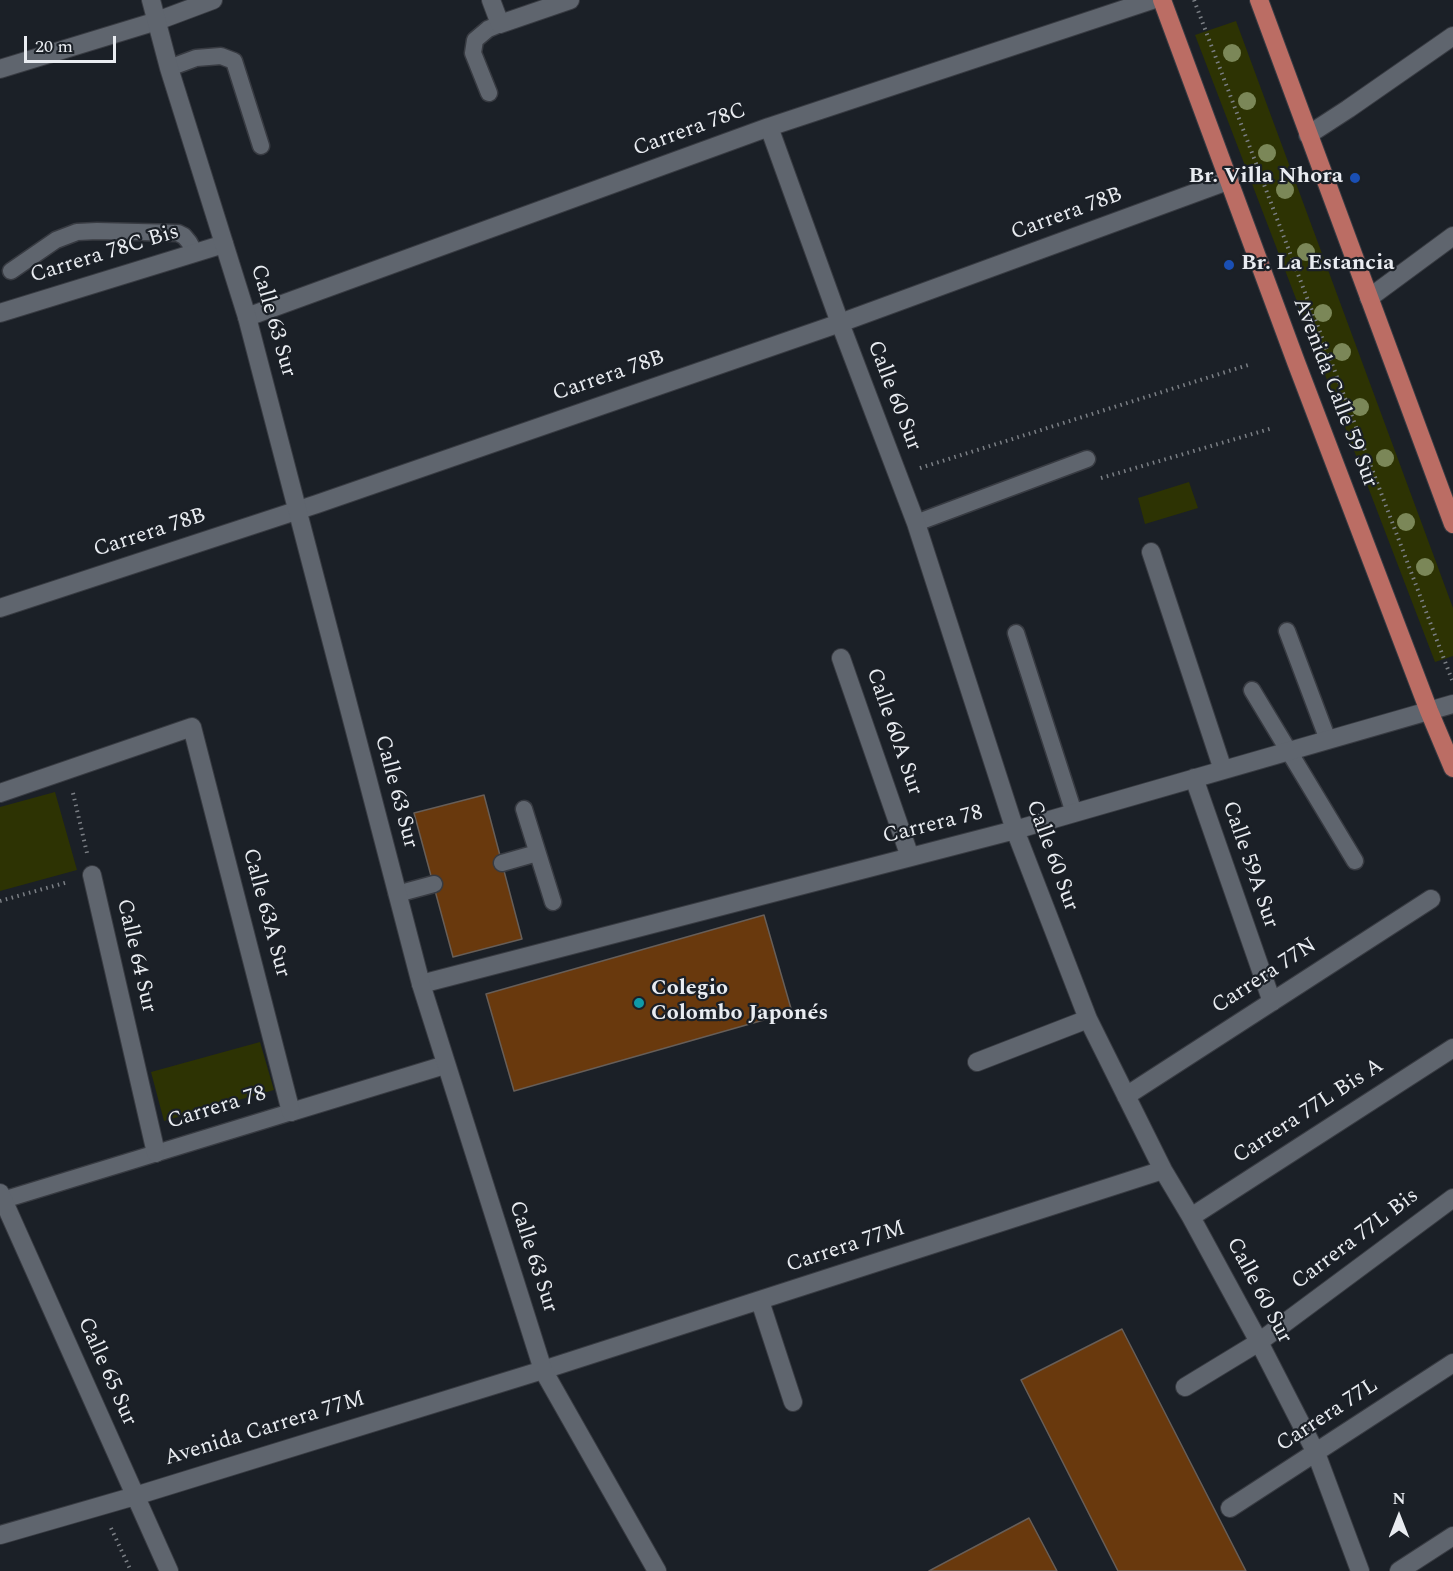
<!DOCTYPE html>
<html>
<head>
<meta charset="utf-8">
<style>
	body { margin:0 }
	#map { position:relative; width:1453px; height:1571px; overflow:hidden; background:#1b2027; font-family:Spectral,serif }
	canvas { display:block }
	.north { position:absolute; left:1369px; top:1487px; width:60px; height:60px; -webkit-text-stroke:4px #1b2027; paint-order:stroke; rotate:0deg; font-size:16px; font-weight:700; line-height:24px; text-align:center; color:#e9ecf1 }
	.north::after { content:''; display:block; margin:auto; width:21px; height:27px; background:#e9ecf1; clip-path:polygon(50% 0,100% 100%,50% 72%,0 100%) }
	.scale { position:absolute; left:24px; top:36px; width:92px; height:27px; box-sizing:border-box; border:3px solid #e9ecf1; border-top:0; padding-left:8px; font-size:18px; line-height:21px; white-space:nowrap; color:#e9ecf1; -webkit-text-stroke:4px #1b2027; paint-order:stroke }
</style>
</head>
<body>
<div id="map">
<canvas width="1453" height="1571"></canvas>
<div class="north">N</div>
<div class="scale">20 m</div>
</div>
<script>
const ctx = document.querySelector('canvas').getContext('2d');
ctx.lineJoin = 'round';
function fill(path, color) { ctx.fillStyle = color; ctx.fill(path, 'evenodd'); }
const toPath = rows => new Path2D(rows.map(r => 'M' + r).join(''));
function stroke(path, color, width, dash) { ctx.strokeStyle = color; ctx.lineWidth = width; ctx.lineCap = dash ? 'butt' : 'round'; ctx.setLineDash(dash || []); ctx.stroke(path); }
function write(font, color, halo, rows, align = 'center') {
  ctx.font = font + ' Spectral,serif'; ctx.lineWidth = 4.5; ctx.setLineDash([]); ctx.textBaseline = 'middle'; ctx.strokeStyle = halo; ctx.fillStyle = color; for (const [text, x, y, turn = 0] of rows) {
    ctx.save(); ctx.translate(x, y); ctx.rotate((+turn || 0) * Math.PI / 180); ctx.textAlign = isNaN(turn) ? turn : align; if (halo) ctx.strokeText(text, 0, 0); ctx.fillText(text, 0, 0); ctx.restore();
  }
}
const green = toPath([
	[1236,21,1453,608,1453,656,1435,662,1195,35],
	[1189,482,1198,508,1145,524,1138,498],
	[55,792,77,870,0,891,0,807],
	[260,1042,274,1090,164,1121,151,1072]
]);
const building = toPath([
	[484,795,522,939,453,957,414,813,484,795],
	[764,915,792,1012,514,1091,486,994,764,915],
	[1122,1329,1246,1571,1118,1571,1021,1380,1122,1329],
	[1029,1518,1057,1571,929,1571,1029,1518]
]);
const path = toPath([
	[1194,0,1452,680],
	[920,468,1248,365],
	[1101,478,1273,428],
	[73,793,87,853],
	[0,901,68,882],
	[111,1528,131,1571]
]);
const service = toPath([
	[169,68,196,58,221,56,234,61,261,146],
	[489,93,473,53,475,40,488,29,500,24],
	[11,271,56,240,77,232,97,231,178,233,184,236,189,242,195,253],
	[916,523,1087,459],
	[1287,631,1328,740],
	[1016,633,1074,813],
	[1252,690,1355,861],
	[524,809,553,902],
	[502,863,537,853],
	[397,894,434,884],
	[3,1200,291,1112]
]);
const pedestrian = toPath([
	[291,1112,445,1065]
]);
const minor = toPath([
	[491,0,500,24,570,0],
	[0,69,157,21,213,0],
	[769,127,840,323,916,523,1015,830,1088,1019,1163,1170,1191,1217,1259,1342,1316,1453,1360,1571],
	[1308,135,1348,109,1453,36],
	[1369,298,1453,236],
	[0,313,224,244],
	[247,317,769,127,1152,0],
	[1151,552,1223,770],
	[0,608,317,504,840,323,1230,180],
	[841,658,910,857],
	[1194,778,1272,1002],
	[0,793,192,727,291,1112],
	[92,875,156,1153],
	[421,984,1015,830,1453,704],
	[977,1062,1088,1019],
	[1126,1096,1431,899],
	[1191,1217,1453,1048],
	[760,1301,793,1402],
	[543,1370,1163,1170],
	[1185,1387,1259,1342,1453,1198],
	[1230,1508,1453,1363],
	[1399,1571,1453,1536]
]);
const secondary = toPath([
	[151,0,169,68,247,317,421,984,543,1370,657,1571],
	[0,1193,169,1571],
	[0,1535,135,1496,543,1370]
]);
const primary = toPath([
	[1162,0,1296,362,1429,711,1453,768],
	[1259,0,1453,524]
]);
const trees = [
	[1232,53],
	[1247,101],
	[1267,153],
	[1285,190],
	[1306,252],
	[1323,313],
	[1342,352],
	[1360,407],
	[1385,458],
	[1406,522],
	[1425,567]
];
const markers = [
	[1355,178,6,"#1a4fb4"],
	[1229,265,6,"#1a4fb4"],
	[639,1003,6,"#0f9aa8"]
];
const streetNames = [
	["Carrera 78C",690,131,-20],
	["Carrera 78B",1067,215,-20],
	["Carrera 78C Bis",105,255,-17],
	["Calle 63 Sur",272,321,74],
	["Carrera 78B",609,377,-19],
	["Avenida Calle 59 Sur",1334,393,69],
	["Calle 60 Sur",893,396,69],
	["Carrera 78B",150,534,-18],
	["Calle 60A Sur",893,732,71],
	["Calle 63 Sur",395,792,75],
	["Carrera 78",933,826,-14],
	["Calle 60 Sur",1051,856,70],
	["Calle 59A Sur",1249,865,71],
	["Calle 63A Sur",265,913,75],
	["Calle 64 Sur",135,956,77],
	["Carrera 77N",1265,977,-33],
	["Carrera 78",217,1109,-17],
	["Carrera 77L Bis A",1309,1112,-33],
	["Carrera 77L Bis",1356,1240,-37],
	["Carrera 77M",846,1248,-18],
	["Calle 63 Sur",532,1257,72],
	["Calle 60 Sur",1258,1291,62],
	["Calle 65 Sur",106,1372,66],
	["Carrera 77L",1328,1416,-33],
	["Avenida Carrera 77M",265,1430,-17]
];
const poiNames = [
	["Br. Villa Nhora",1343,178,"right"],
	["Br. La Estancia",1241,265],
	["Colegio",651,990],
	["Colombo Japonés",651,1015]
];
fill(green, '#2d3303');
fill(building, '#69390d');
stroke(building, '#675e58', 1.5);
stroke(service, '#383b42', 19);
stroke(pedestrian, '#383b42', 20);
stroke(minor, '#383b42', 20);
stroke(secondary, '#383b42', 20);
stroke(primary, '#383b42', 20);
stroke(path, '#7b7f85', 4, [1.5, 4.5]);
stroke(service, '#5f656e', 16);
stroke(pedestrian, '#5f656e', 18);
stroke(minor, '#5f656e', 18);
stroke(secondary, '#5f656e', 18);
stroke(primary, '#bb6d64', 18);
ctx.fillStyle = '#7b8758';
for (const [x, y] of trees) { ctx.beginPath(); ctx.arc(x, y, 9, 0, 2 * Math.PI); ctx.fill(); }
for (const [x, y, r, color] of markers) { const dot = new Path2D(); dot.arc(x, y, r, 0, 2 * Math.PI); ctx.fillStyle = color; ctx.fill(dot); stroke(dot, '#1b2027', 2); }
write('22px', '#e9ecf1', '#1b2027', streetNames);
write('bold 22px', '#e9ecf1', '#1b2027', poiNames, 'left');
</script>
</body>
</html>
